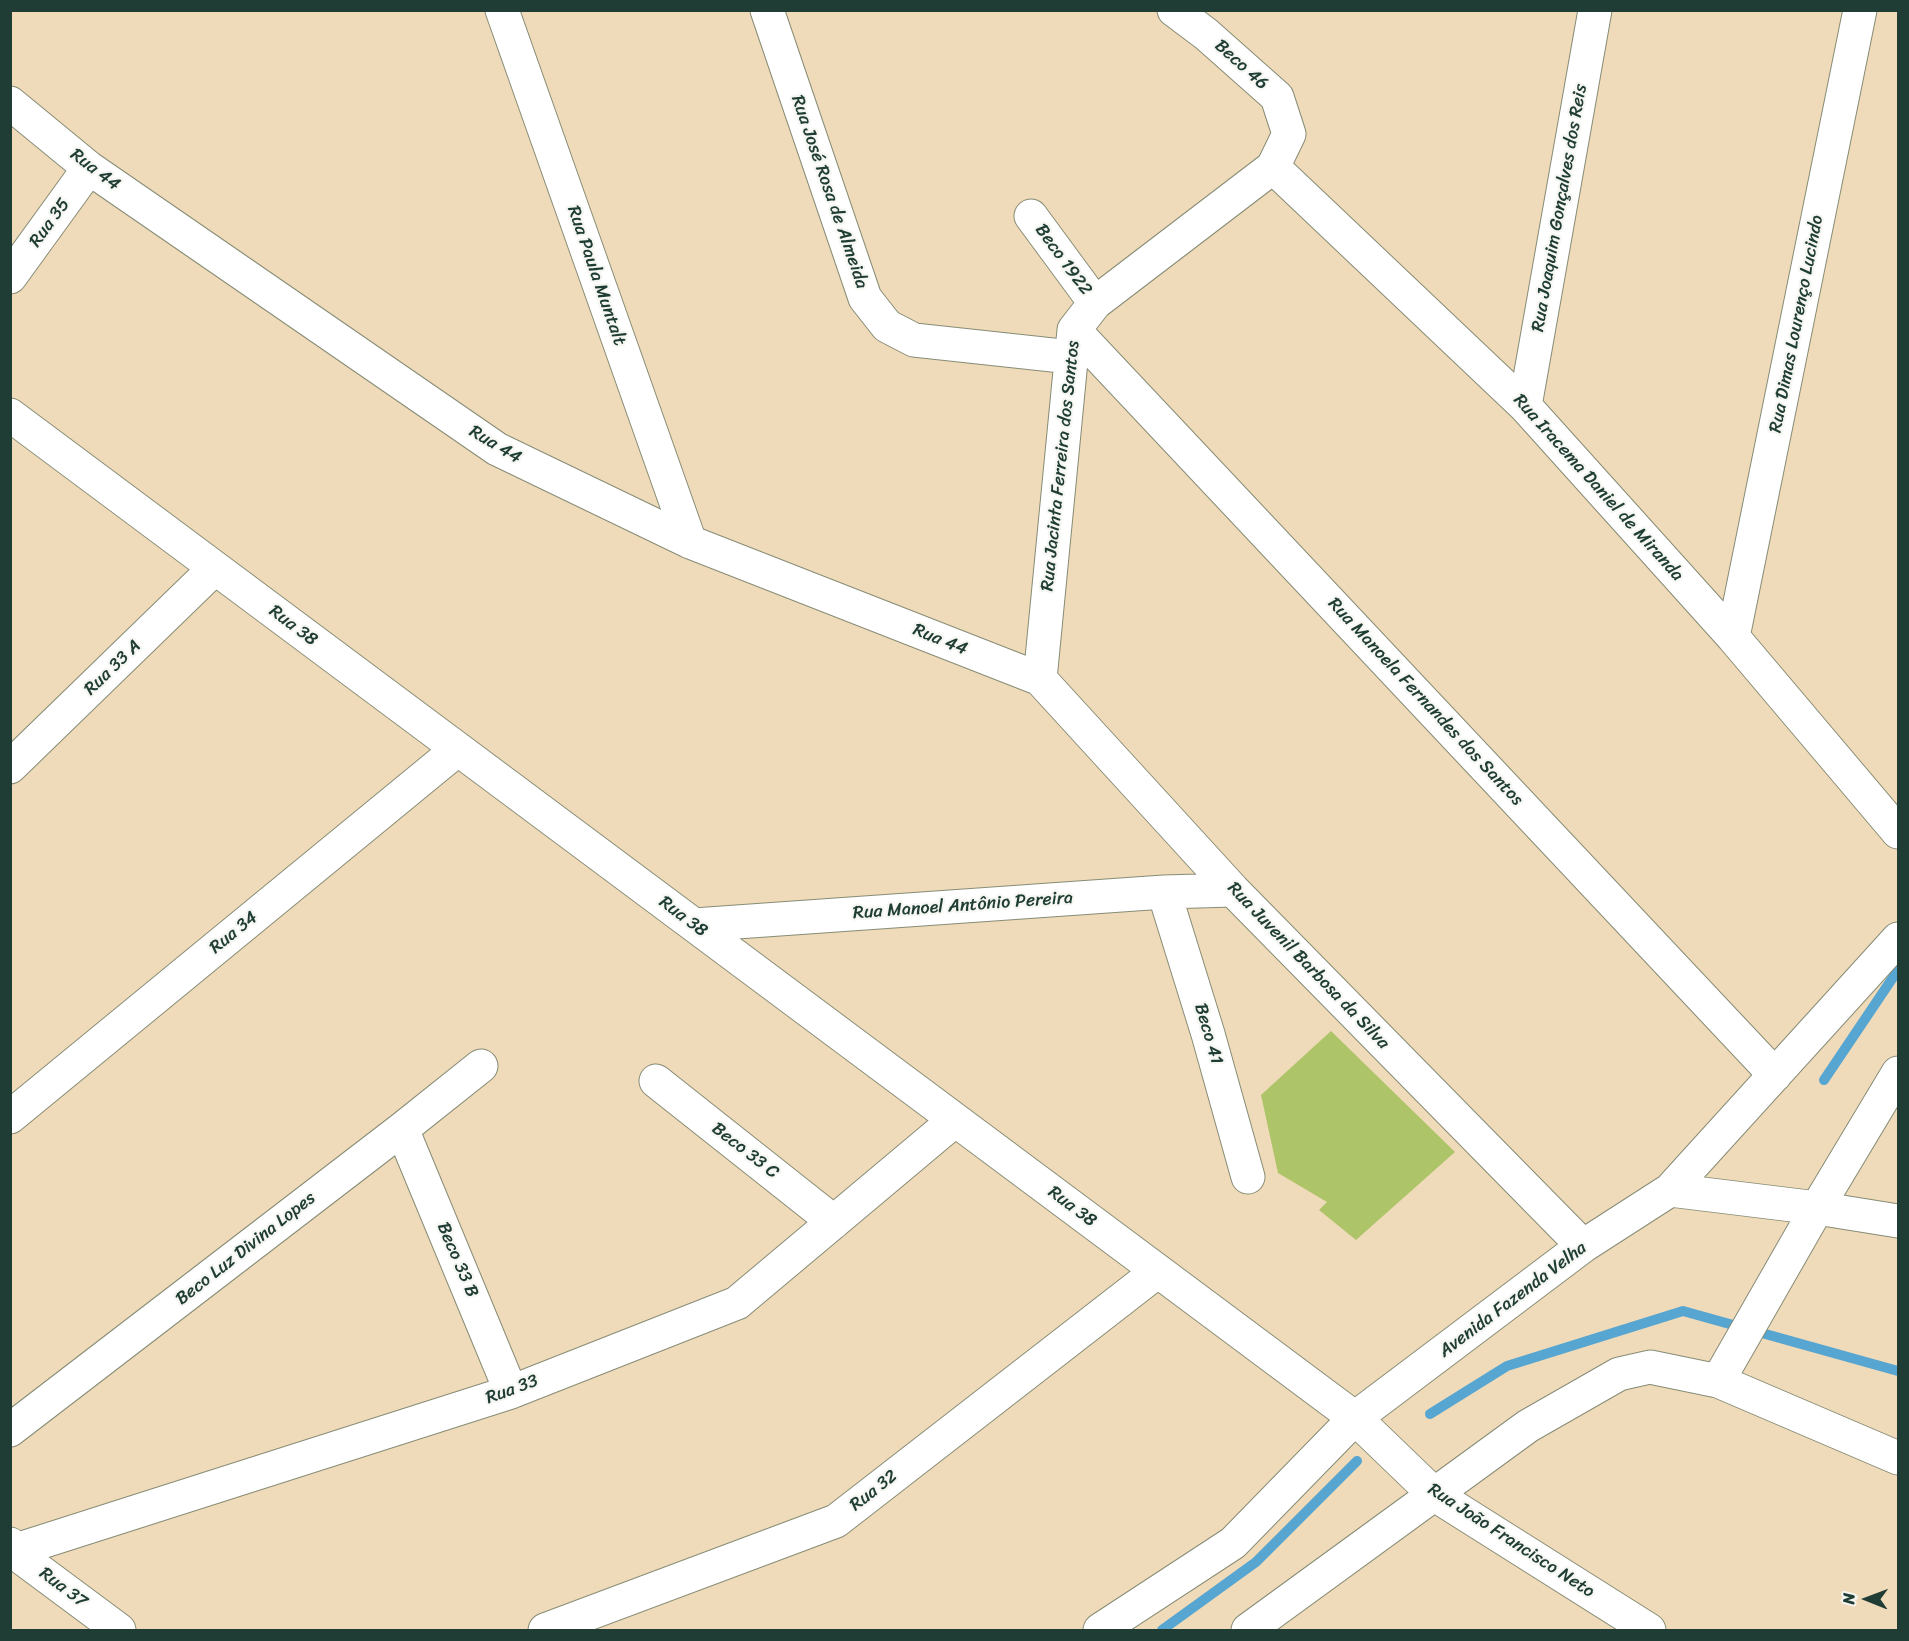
<!DOCTYPE html>
<html>
<head>
<meta charset="utf-8">
<style>
	body { margin:0 }
	#map { position:relative; width:1909px; height:1641px; overflow:hidden; background:#efdbb9; font-family:Sriracha,sans-serif }
	canvas { display:block }
	.frame { position:absolute; inset:0; border:12px solid #1f3d34; pointer-events:none }
	.north { position:absolute; left:1837px; top:1569px; width:60px; height:60px; -webkit-text-stroke:4px #f6f6f2; paint-order:stroke; rotate:271deg; font-size:16px; font-weight:700; line-height:24px; text-align:center; color:#1f3d34 }
	.north::after { content:''; display:block; margin:auto; width:21px; height:27px; background:#1f3d34; clip-path:polygon(50% 0,100% 100%,50% 72%,0 100%) }
</style>
</head>
<body>
<div id="map">
<canvas width="1909" height="1641"></canvas>
<div class="frame"></div>
<div class="north">N</div>
</div>
<script>
const ctx = document.querySelector('canvas').getContext('2d');
ctx.lineJoin = 'round';
function fill(path, color) { ctx.fillStyle = color; ctx.fill(path, 'evenodd'); }
const toPath = rows => new Path2D(rows.map(r => 'M' + r).join(''));
function stroke(path, color, width, dash) { ctx.strokeStyle = color; ctx.lineWidth = width; ctx.lineCap = dash ? 'butt' : 'round'; ctx.setLineDash(dash || []); ctx.stroke(path); }
function write(font, color, halo, rows, align = 'center') {
  ctx.font = font + ' Sriracha,sans-serif'; ctx.lineWidth = 4.5; ctx.setLineDash([]); ctx.textBaseline = 'middle'; ctx.strokeStyle = halo; ctx.fillStyle = color; for (const [text, x, y, turn = 0] of rows) {
    ctx.save(); ctx.translate(x, y); ctx.rotate((+turn || 0) * Math.PI / 180); ctx.textAlign = isNaN(turn) ? turn : align; if (halo) ctx.strokeText(text, 0, 0); ctx.fillText(text, 0, 0); ctx.restore();
  }
}
const green = toPath([
	[1331,1031,1455,1152,1356,1240,1319,1210,1327,1202,1278,1173,1261,1095]
]);
const stream = toPath([
	[1824,1080,1898,970],
	[1430,1414,1507,1366,1683,1311,1898,1371],
	[1162,1630,1256,1562,1357,1461]
]);
const minor = toPath([
	[502,10,690,542],
	[767,10,865,298,887,326,914,340,1071,357],
	[10,103,89,168,497,449,690,542,1040,679,1233,890,1583,1246],
	[1273,167,1525,406,1733,637,1898,832],
	[1031,216,1095,303],
	[10,277,89,168],
	[1074,330,1775,1075],
	[1525,406,1595,10],
	[10,415,1355,1418,1435,1495,1649,1630],
	[1733,637,1860,10],
	[1040,679,1074,330,1095,303,1273,167,1289,134,1277,97,1206,34,1174,10],
	[10,767,215,568],
	[1164,892,1208,1034,1248,1177],
	[694,925,1164,892,1233,890],
	[656,1081,834,1222],
	[10,1117,458,749],
	[402,1129,511,1392],
	[1670,1190,1817,1208,1898,1221],
	[1718,1381,1817,1208,1898,1073],
	[10,1430,402,1129,481,1066],
	[10,1544,14,1552,119,1630],
	[10,1552,511,1392,737,1303,955,1120],
	[545,1630,836,1521,1158,1271],
	[1100,1630,1233,1543,1355,1418,1583,1246,1670,1190,1898,939],
	[1248,1630,1528,1426,1619,1374,1650,1367,1718,1381,1898,1458]
]);
const streetNames = [
	["Beco 46",1241,65,42],
	["Rua 44",95,170,37],
	["Rua José Rosa de Almeida",829,192,71],
	["Rua Joaquim Gonçalves dos Reis",1560,208,-80],
	["Rua 35",50,223,-54],
	["Beco 1922",1063,260,54],
	["Rua Paula Muntalt",596,276,71],
	["Rua Dimas Lourenço Lucindo",1797,324,-79],
	["Rua 44",495,445,31],
	["Rua Jacinta Ferreira dos Santos",1061,466,-84],
	["Rua Iracema Daniel de Miranda",1598,488,48],
	["Rua 38",293,626,37],
	["Rua 44",940,640,22],
	["Rua 33 A",113,668,-44],
	["Rua Manoela Fernandes dos Santos",1425,702,47],
	["Rua Manoel Antônio Pereira",963,906,-4],
	["Rua 38",683,917,37],
	["Rua 34",234,933,-39],
	["Rua Juvenil Barbosa da Silva",1308,966,46],
	["Beco 41",1208,1034,74],
	["Beco 33 C",745,1151,38],
	["Rua 38",1072,1207,37],
	["Beco Luz Divina Lopes",246,1249,-38],
	["Beco 33 B",457,1260,67],
	["Avenida Fazenda Velha",1513,1300,-37],
	["Rua 33",512,1390,-20],
	["Rua 32",874,1491,-38],
	["Rua João Francisco Neto",1511,1541,33],
	["Rua 37",63,1588,37]
];
fill(green, '#aec469');
stroke(stream, '#57a5d1', 10);
stroke(minor, '#878c76', 35);
stroke(minor, '#fff', 33);
write('18px', '#1f3d34', '#f6f6f2', streetNames);
</script>
</body>
</html>
